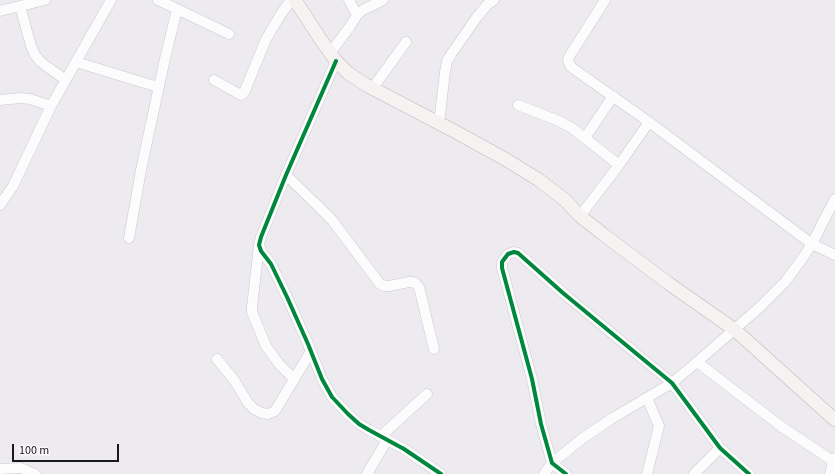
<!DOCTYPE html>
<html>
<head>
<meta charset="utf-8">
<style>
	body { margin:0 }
	#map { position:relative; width:835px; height:474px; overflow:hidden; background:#edebef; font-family:"Source Sans 3",sans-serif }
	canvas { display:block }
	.scale { position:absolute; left:12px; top:444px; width:107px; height:18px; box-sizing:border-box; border:2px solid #19181a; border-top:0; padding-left:5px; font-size:12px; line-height:14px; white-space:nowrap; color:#19181a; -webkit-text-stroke:3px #fcf7fe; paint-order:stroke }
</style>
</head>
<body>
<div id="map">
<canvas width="835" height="474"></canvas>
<div class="scale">100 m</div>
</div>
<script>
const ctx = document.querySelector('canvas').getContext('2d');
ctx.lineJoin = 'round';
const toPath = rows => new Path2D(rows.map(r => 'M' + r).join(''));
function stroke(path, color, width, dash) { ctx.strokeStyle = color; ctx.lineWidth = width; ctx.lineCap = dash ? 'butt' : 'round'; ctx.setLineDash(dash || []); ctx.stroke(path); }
const minor = toPath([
	[158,0,229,34],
	[349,0,357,15],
	[605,0,569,57,568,61,571,67,649,122,812,244,835,255],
	[20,6,31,46,35,55,40,61,46,66,66,80],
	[0,11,45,0],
	[330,53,349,28,357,15,363,10,383,0],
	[336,61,286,175,261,237,259,245,261,251,271,264,287,297,308,344,322,379,332,397,348,414,359,424,369,430,404,449,441,474],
	[76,62,158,87],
	[214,80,241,95,244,93,266,39,281,14,291,0],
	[372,89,406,42],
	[0,100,21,98,30,99,51,106],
	[518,105,559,121,572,128,619,165],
	[439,123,445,72,447,61,452,53,477,17,487,5,494,0],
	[585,138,613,96],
	[286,175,319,207,332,220,380,284,385,286,389,286,409,282,413,282,416,284,419,287,434,349],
	[0,205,13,186,51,106,111,0],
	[580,216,619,165,649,122],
	[129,238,141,170,164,63,177,9],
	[259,245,252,307,252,312,266,346,279,364,294,379],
	[217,359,234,380,248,403,254,409,262,413,268,414,275,411,311,351],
	[697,362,782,427,833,461],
	[647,398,659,426,647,474],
	[381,436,427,394],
	[0,469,21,468,35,474],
	[367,474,387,440],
	[544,474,552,463,583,438,611,419,672,383,697,362,760,307,785,282,802,259,812,244,823,222,835,199],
	[566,474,552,463,541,424,532,379,502,268,502,262,508,254,514,252,518,253,563,293,672,383,720,448,749,474],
	[694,474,720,448],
	[830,474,833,461,835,458]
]);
const major = toPath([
	[295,0,321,40,336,61,348,73,366,85,454,131,505,159,539,180,565,200,580,216,604,235,668,283,735,330,835,420]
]);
const cycleway = toPath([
	[336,61,286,175,261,237,259,245,261,251,271,264,287,297,308,344,322,379,332,397,348,414,359,424,369,430,404,449,441,474],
	[566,474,552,463,541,424,532,379,502,268,502,262,508,254,514,252,518,253,563,293,672,383,720,448,749,474]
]);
stroke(minor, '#cac9cc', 11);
stroke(major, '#beb7b8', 14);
stroke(minor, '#fcfcfd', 10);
stroke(major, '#f6f2f2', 13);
stroke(cycleway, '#00873e', 4);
</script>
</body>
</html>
